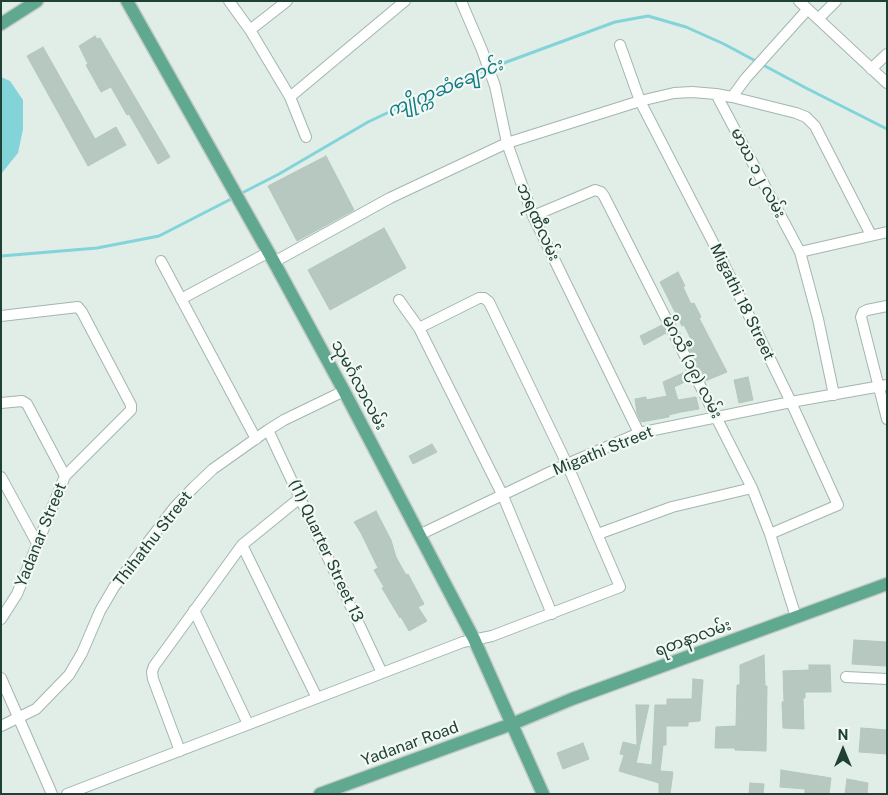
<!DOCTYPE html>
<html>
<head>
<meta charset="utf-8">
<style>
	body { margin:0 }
	#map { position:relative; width:888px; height:795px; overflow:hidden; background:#e1ede7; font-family:"Public Sans",sans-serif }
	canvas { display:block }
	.frame { position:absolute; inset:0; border:2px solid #1f4034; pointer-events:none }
	.north { position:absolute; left:818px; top:725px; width:50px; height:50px; -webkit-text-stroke:4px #f2f9f5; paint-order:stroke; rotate:0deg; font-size:14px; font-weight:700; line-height:20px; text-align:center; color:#1f4034 }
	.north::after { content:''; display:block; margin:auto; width:18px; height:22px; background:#1f4034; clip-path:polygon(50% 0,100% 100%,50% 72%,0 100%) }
</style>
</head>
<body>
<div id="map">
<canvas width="888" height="795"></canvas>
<div class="frame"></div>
<div class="north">N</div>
</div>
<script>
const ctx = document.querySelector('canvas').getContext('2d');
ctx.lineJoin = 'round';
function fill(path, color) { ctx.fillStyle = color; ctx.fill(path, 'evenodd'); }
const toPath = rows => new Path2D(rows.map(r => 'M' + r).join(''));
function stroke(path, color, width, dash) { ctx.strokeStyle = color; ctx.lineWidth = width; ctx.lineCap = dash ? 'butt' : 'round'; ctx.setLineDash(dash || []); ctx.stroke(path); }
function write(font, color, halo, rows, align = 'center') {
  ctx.font = font + ' "Public Sans","Noto Sans Myanmar",sans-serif'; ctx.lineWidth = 4.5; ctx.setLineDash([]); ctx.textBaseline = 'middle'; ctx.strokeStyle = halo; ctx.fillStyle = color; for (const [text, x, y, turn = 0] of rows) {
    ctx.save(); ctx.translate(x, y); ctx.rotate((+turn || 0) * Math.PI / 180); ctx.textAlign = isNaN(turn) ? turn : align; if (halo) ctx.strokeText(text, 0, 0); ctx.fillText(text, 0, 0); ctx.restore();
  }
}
const water = toPath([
	[1,77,10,81,23,100,23,129,18,153,1,174]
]);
const stream = toPath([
	[240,194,279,174,368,122,455,81,615,22,648,16,686,27,724,44,806,88,887,129],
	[1,256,97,248,159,236,235,197]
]);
const building = toPath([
	[95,36,97,39,100,38,170,157,158,164,129,114,127,115,111,87,101,92,86,65,88,64,79,46,95,36],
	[43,47,95,139,116,127,126,145,88,166,27,56,43,47],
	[326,156,354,210,297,241,268,186,326,156],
	[384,228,406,268,330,310,308,270,384,228],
	[678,272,685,286,683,287,691,304,694,303,701,317,699,318,727,372,705,381,687,345,693,343,684,325,682,326,660,282,678,272],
	[662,325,666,333,644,345,640,336,662,325],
	[683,373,687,381,674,387,678,400,696,397,699,409,681,412,669,415,669,417,641,422,637,413,635,399,646,397,646,400,667,396,663,382,683,373],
	[748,377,753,400,739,403,734,380,748,377],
	[432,444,437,452,413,464,409,456,432,444],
	[376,511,391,540,396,557,406,575,408,574,424,604,418,607,427,621,409,631,401,617,400,618,382,588,384,587,374,570,378,568,361,533,354,522,376,511],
	[854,640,887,642,887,666,852,664,854,640],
	[764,655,765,686,767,686,766,751,735,750,735,748,715,748,716,727,736,726,737,685,740,685,740,665,764,655],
	[809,665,830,665,831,692,805,692,805,698,803,698,804,729,783,728,782,702,784,702,783,671,809,670,809,665],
	[693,679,703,680,700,721,688,722,688,726,666,726,666,745,663,745,660,771,673,772,670,794,659,794,659,783,619,771,624,755,620,754,623,742,640,746,636,763,652,765,655,705,667,705,667,699,692,699,693,679],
	[636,705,649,705,640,745,637,745,636,705],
	[861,728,887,730,887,754,859,752,861,728],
	[583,743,589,759,563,769,557,753,583,743],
	[781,770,831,778,829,794,805,793,805,789,780,787,781,770],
	[847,779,868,783,867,794,845,794,847,779],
	[750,783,764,784,763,794,749,794,750,783]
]);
const minor = toPath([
	[229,1,250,30,290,97,306,137],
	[461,1,482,50,495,86,507,143,533,216,639,433],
	[799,1,887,83],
	[818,19,836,1],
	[250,30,287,1],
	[620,45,640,101,718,252,791,402,838,505,770,534],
	[871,69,887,54],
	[716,94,800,252,818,319,834,395],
	[290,97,405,1],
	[732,97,746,78,807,10],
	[533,216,595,190,601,192,604,196,752,488,770,534,796,617],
	[800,252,887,232],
	[161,261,256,439],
	[274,262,390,198,507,143,640,101,674,93,692,92,716,94,732,97,796,113,806,117,815,126,871,235],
	[181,299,269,252],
	[399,300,419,328,503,496,552,614],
	[887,306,867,310,863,312,861,317,887,419],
	[1,316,78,307,82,312,131,405,131,410,65,476,17,594,1,619],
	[1,403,22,401,27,404,65,476],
	[268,430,382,673],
	[1,477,38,545],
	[598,534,672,507,752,488],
	[419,535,567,464,639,433,791,402,887,385],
	[242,545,317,698],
	[194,610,248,724],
	[846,677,887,679],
	[1,678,52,794],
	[1,726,36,709,69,675,82,653,100,611,114,587,174,508,194,487,213,469,268,430,284,420,344,391],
	[180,751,153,679,152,672,154,666,242,545,301,497],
	[67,794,463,642,492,636,620,587,567,464,489,302,484,298,479,298,419,328]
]);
const major = toPath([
	[127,1,274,262,344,391,474,639,543,794],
	[1,24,37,1],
	[320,794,512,724,572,699,887,584]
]);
const streetNames = [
	["မာဃ ၁၂ လမ်း",758,173,62],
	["ဘရဏီလမ်း",538,222,66],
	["Migathi 18 Street",742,302,64],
	["မိဂသီ (၁၉) လမ်း",692,367,63],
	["သုမင်္ဂလာလမ်း",359,385,62],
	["Migathi Street",603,451,-22],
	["Yadanar Street",41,535,-68],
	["Thihathu Street",153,539,-52],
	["(11) Quarter Street 13",326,551,65],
	["ရတနာလမ်း",693,638,-20],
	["Yadanar Road",410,744,-20]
];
const waterNames = [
	["ကျိုက္ကဆံချောင်း",445,88,-23]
];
fill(water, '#82d4d9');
stroke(stream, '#82d4d9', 3);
fill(building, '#b6c8bf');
stroke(building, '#b2c8bd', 1);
stroke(minor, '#a3b6ae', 12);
stroke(major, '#c0cac6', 15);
stroke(minor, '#fff', 10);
stroke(major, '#60a88f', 12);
write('16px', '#1f4034', '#f2f9f5', streetNames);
write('italic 18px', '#127b83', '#f2f9f5', waterNames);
</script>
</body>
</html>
